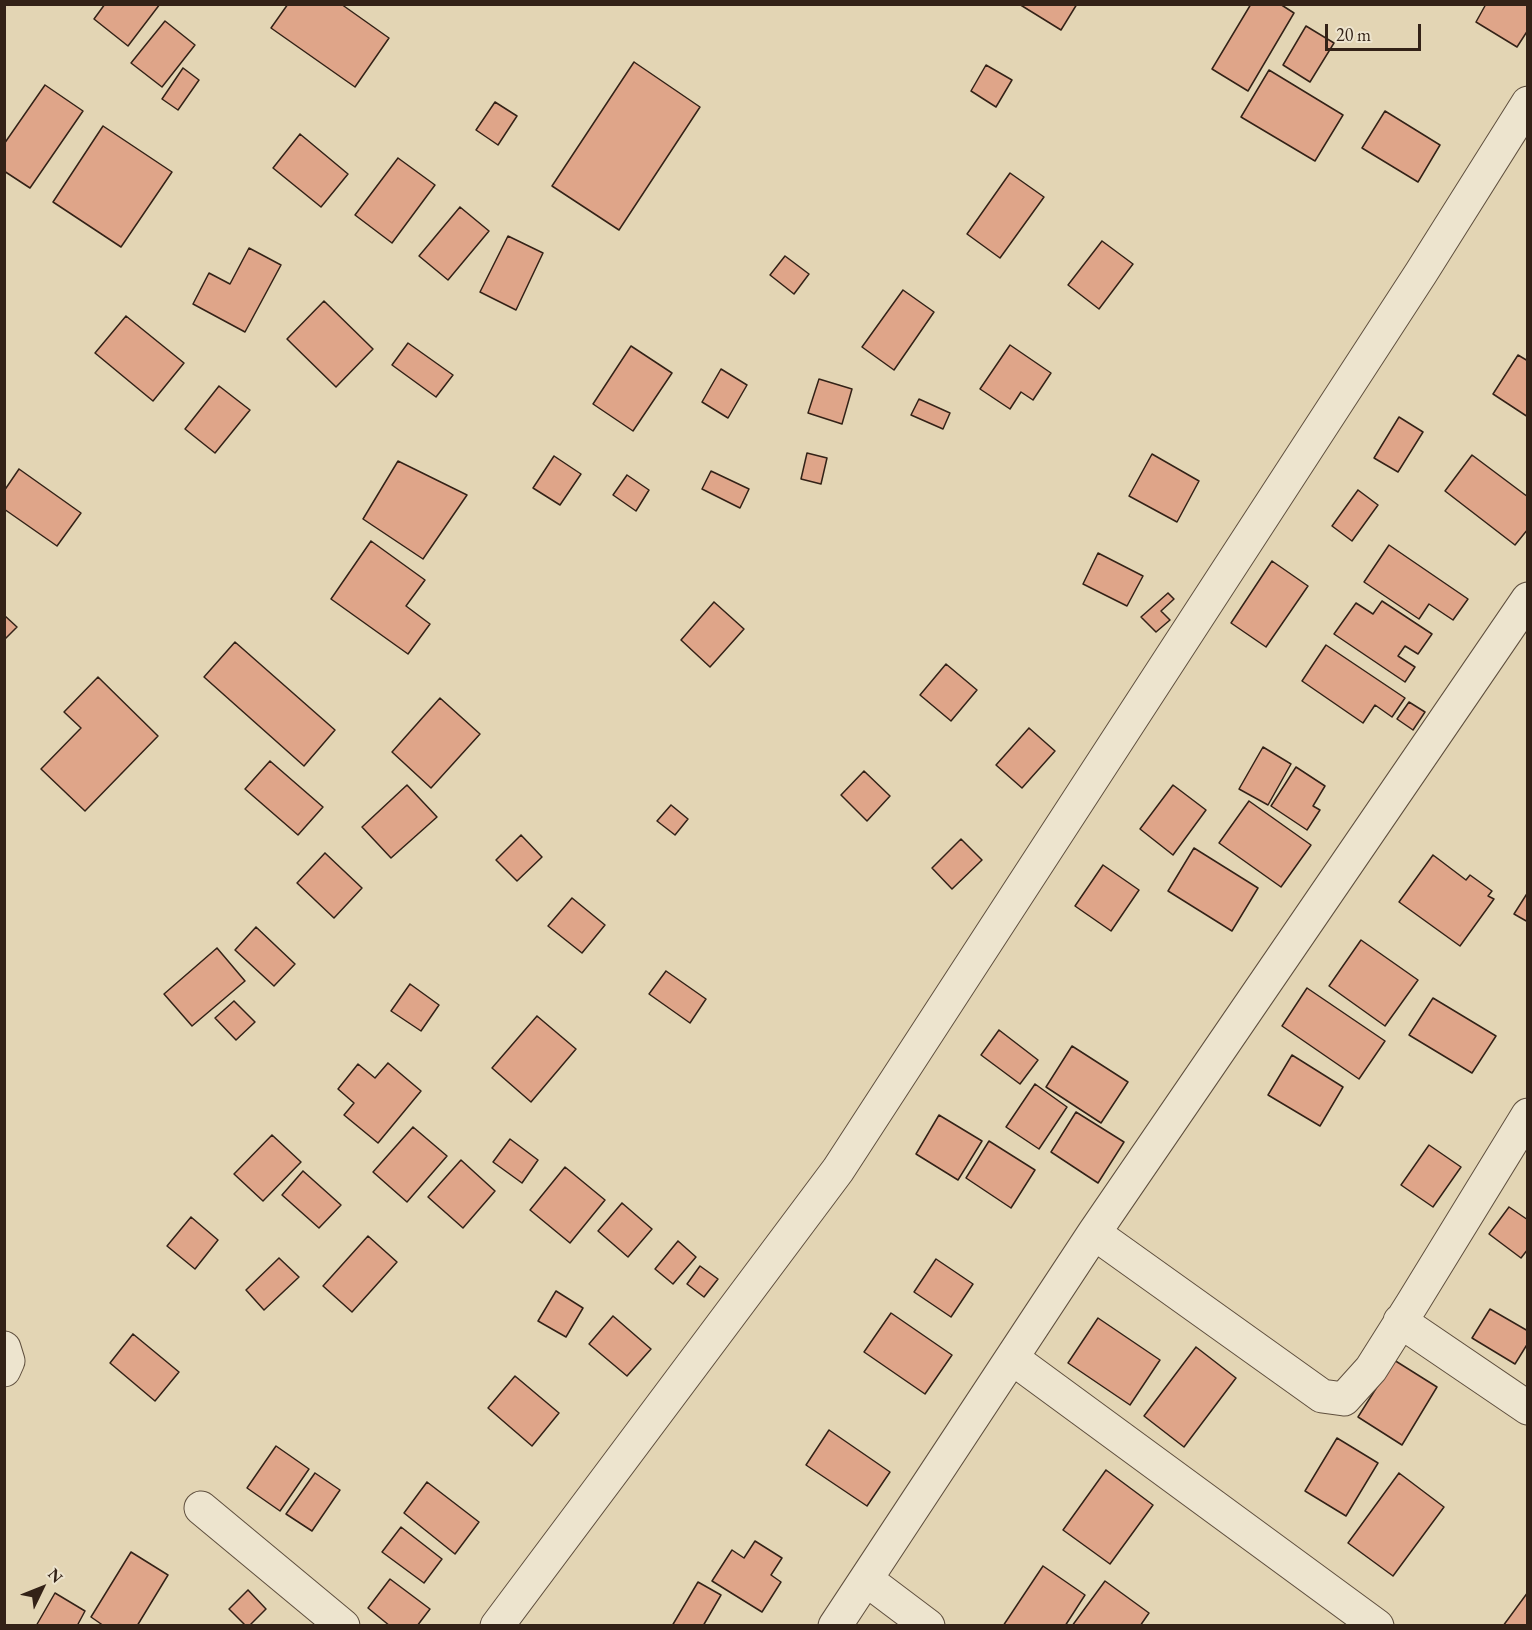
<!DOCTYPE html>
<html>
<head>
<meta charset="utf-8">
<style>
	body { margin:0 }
	#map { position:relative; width:1532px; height:1630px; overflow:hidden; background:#e3d5b4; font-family:"EB Garamond",serif }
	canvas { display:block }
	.frame { position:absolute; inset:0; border:6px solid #332217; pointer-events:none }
	.north { position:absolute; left:12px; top:1558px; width:60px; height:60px; -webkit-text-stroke:4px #ede4ce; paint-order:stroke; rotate:47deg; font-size:16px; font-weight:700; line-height:24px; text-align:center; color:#332217 }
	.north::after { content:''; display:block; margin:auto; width:21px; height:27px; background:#332217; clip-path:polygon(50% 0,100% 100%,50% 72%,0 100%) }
	.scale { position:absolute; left:1325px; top:24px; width:96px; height:27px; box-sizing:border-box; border:3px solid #332217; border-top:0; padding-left:8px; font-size:18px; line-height:21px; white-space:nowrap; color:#332217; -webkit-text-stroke:4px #ede4ce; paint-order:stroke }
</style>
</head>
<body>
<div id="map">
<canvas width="1532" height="1630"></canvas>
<div class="frame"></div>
<div class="north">N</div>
<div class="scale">20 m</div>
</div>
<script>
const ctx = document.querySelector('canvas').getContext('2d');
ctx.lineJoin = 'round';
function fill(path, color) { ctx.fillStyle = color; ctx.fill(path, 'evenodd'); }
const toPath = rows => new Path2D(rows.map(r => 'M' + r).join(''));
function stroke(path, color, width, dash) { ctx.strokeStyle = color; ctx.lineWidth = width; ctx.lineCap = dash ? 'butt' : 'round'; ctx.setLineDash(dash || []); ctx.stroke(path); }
const building = toPath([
	[105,4,160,4,128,46,94,19,105,4],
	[288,4,341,4,389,38,355,87,271,28,288,4],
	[1019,4,1077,4,1061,30,1019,4],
	[1251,4,1280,4,1294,13,1248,91,1212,69,1251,4],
	[1486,4,1528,4,1528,30,1517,47,1476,22,1486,4],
	[165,21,195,45,162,87,131,63,165,21],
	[1306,26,1334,43,1310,82,1283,65,1306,26],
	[634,62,700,107,619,230,552,186,634,62],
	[986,65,1012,80,996,107,971,91,986,65],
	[183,68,199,80,178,110,162,99,183,68],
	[1269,70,1343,115,1315,161,1241,117,1269,70],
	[45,85,83,111,30,188,4,171,4,144,45,85],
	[495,102,517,116,498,145,476,130,495,102],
	[1385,111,1440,145,1418,182,1362,148,1385,111],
	[103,126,172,172,121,247,53,202,103,126],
	[300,134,348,174,321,207,273,168,300,134],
	[398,158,435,185,392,243,355,215,398,158],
	[1010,173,1044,197,1000,258,967,234,1010,173],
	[460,207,489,231,448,280,419,256,460,207],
	[508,236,543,253,516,310,480,292,508,236],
	[1102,241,1133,264,1099,309,1068,285,1102,241],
	[249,248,281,265,245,332,193,304,209,273,230,284,249,248],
	[785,256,809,274,794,294,770,275,785,256],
	[903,290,934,312,894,370,862,347,903,290],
	[324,301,373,349,336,387,287,339,324,301],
	[126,316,184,363,153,401,95,353,126,316],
	[408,343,453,375,436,397,392,365,408,343],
	[1010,345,1051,373,1033,400,1021,392,1010,409,980,389,1010,345],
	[631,346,672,373,633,431,593,404,631,346],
	[1518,355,1528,361,1528,417,1493,394,1518,355],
	[721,369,747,385,728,418,702,402,721,369],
	[819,379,852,389,842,424,808,413,819,379],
	[219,386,250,410,215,453,185,429,219,386],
	[919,399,950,413,943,429,911,415,919,399],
	[1399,417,1423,432,1398,472,1374,458,1399,417],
	[807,453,827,458,821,484,801,479,807,453],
	[1152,454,1199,481,1177,522,1129,496,1152,454],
	[1472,455,1528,497,1528,529,1515,545,1445,491,1472,455],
	[554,456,581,474,560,505,533,488,554,456],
	[398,461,467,495,423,559,363,519,398,461],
	[19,469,81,513,57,546,4,509,4,491,19,469],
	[711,471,749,489,740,508,702,489,711,471],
	[627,475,649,490,636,511,613,495,627,475],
	[1358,490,1378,505,1352,541,1332,526,1358,490],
	[371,541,425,580,406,606,430,624,408,654,331,599,371,541],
	[1389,545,1468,599,1453,620,1429,604,1419,619,1364,582,1389,545],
	[1098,553,1143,576,1127,606,1083,584,1098,553],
	[1272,561,1308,586,1266,647,1231,623,1272,561],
	[1168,593,1174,599,1161,611,1170,620,1156,632,1141,617,1168,593],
	[1382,601,1432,634,1418,654,1405,646,1398,656,1415,667,1405,682,1334,634,1356,603,1373,614,1382,601],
	[714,602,744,629,710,667,681,640,714,602],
	[4,615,17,627,4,640,4,615],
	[235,642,335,730,304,766,204,677,235,642],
	[1326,645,1405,698,1392,717,1375,705,1363,723,1302,681,1326,645],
	[946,664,977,690,951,721,920,695,946,664],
	[98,677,158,736,85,811,41,769,81,728,64,712,98,677],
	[440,698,480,734,431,788,392,752,440,698],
	[1409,702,1425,712,1413,730,1397,719,1409,702],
	[1029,728,1055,751,1022,788,996,765,1029,728],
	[1263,747,1291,764,1268,805,1239,789,1263,747],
	[270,761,323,807,298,835,245,789,270,761],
	[1296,767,1325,786,1313,806,1320,810,1307,830,1271,806,1296,767],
	[864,771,890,796,867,821,841,795,864,771],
	[407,785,437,817,391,858,362,827,407,785],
	[1173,785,1206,810,1173,855,1140,829,1173,785],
	[1249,801,1311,845,1281,887,1219,843,1249,801],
	[671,805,688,819,675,835,657,821,671,805],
	[521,835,542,857,517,881,496,860,521,835],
	[961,839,982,860,952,889,932,868,961,839],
	[1194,848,1258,888,1232,931,1168,891,1194,848],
	[325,853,362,888,334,918,297,883,325,853],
	[1433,855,1466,880,1470,875,1492,891,1488,896,1494,899,1460,946,1399,902,1433,855],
	[1103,865,1139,890,1111,931,1075,906,1103,865],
	[1528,892,1528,922,1514,914,1528,892],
	[572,898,605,925,582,953,548,926,572,898],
	[256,927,295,964,274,986,235,950,256,927],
	[1361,940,1418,980,1385,1026,1329,986,1361,940],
	[217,948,245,981,192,1026,164,994,217,948],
	[666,971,706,999,690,1023,649,994,666,971],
	[410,984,439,1005,421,1031,391,1011,410,984],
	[1307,988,1385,1041,1359,1079,1282,1026,1307,988],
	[1433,998,1496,1036,1472,1073,1409,1035,1433,998],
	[234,1001,255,1022,236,1040,215,1018,234,1001],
	[537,1016,576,1049,531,1102,492,1068,537,1016],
	[999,1030,1038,1060,1020,1084,981,1055,999,1030],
	[1072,1046,1128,1082,1101,1123,1046,1087,1072,1046],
	[1292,1055,1343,1087,1320,1126,1268,1095,1292,1055],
	[388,1063,421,1091,378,1143,344,1115,354,1103,338,1089,358,1064,375,1078,388,1063],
	[1035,1084,1067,1107,1039,1149,1006,1127,1035,1084],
	[1076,1112,1124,1142,1098,1183,1051,1152,1076,1112],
	[939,1115,982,1141,958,1180,916,1154,939,1115],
	[413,1127,447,1156,407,1202,373,1172,413,1127],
	[272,1135,301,1162,263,1201,234,1174,272,1135],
	[510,1139,538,1160,522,1183,493,1162,510,1139],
	[989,1141,1035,1170,1011,1208,966,1178,989,1141],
	[1429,1145,1461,1167,1433,1207,1401,1185,1429,1145],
	[461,1160,495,1191,463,1228,428,1197,461,1160],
	[565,1167,605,1200,570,1243,530,1210,565,1167],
	[303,1171,341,1205,319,1228,282,1195,303,1171],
	[622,1203,652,1229,628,1257,598,1231,622,1203],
	[1509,1207,1528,1220,1528,1249,1521,1258,1489,1234,1509,1207],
	[191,1217,218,1240,195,1269,167,1246,191,1217],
	[368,1236,397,1262,352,1312,323,1286,368,1236],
	[678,1241,696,1257,673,1284,655,1269,678,1241],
	[279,1258,299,1277,264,1310,246,1290,279,1258],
	[936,1259,973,1284,951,1317,914,1292,936,1259],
	[700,1266,718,1279,704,1297,687,1284,700,1266],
	[556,1291,583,1308,566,1337,538,1321,556,1291],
	[1490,1309,1528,1331,1528,1343,1515,1364,1472,1338,1490,1309],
	[891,1313,952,1355,925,1394,864,1352,891,1313],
	[613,1316,651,1349,627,1376,589,1344,613,1316],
	[1098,1318,1160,1360,1130,1405,1068,1363,1098,1318],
	[133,1334,179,1372,155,1401,110,1363,133,1334],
	[1196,1347,1236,1378,1184,1447,1144,1416,1196,1347],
	[1394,1360,1437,1387,1402,1445,1358,1417,1394,1360],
	[515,1376,559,1413,532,1446,488,1408,515,1376],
	[829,1430,890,1472,867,1506,806,1465,829,1430],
	[1337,1438,1378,1463,1346,1516,1305,1491,1337,1438],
	[276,1446,309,1469,280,1511,247,1488,276,1446],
	[1106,1470,1153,1505,1110,1564,1063,1530,1106,1470],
	[315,1473,340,1490,312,1531,286,1514,315,1473],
	[1399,1473,1444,1507,1393,1576,1348,1543,1399,1473],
	[427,1482,479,1522,455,1554,404,1513,427,1482],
	[401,1527,442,1559,424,1583,382,1552,401,1527],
	[755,1541,782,1558,771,1575,781,1582,762,1612,712,1581,732,1550,744,1558,755,1541],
	[131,1552,168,1575,137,1626,104,1626,91,1617,131,1552],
	[1043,1566,1085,1595,1065,1626,1003,1626,1043,1566],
	[390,1579,430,1609,417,1626,390,1626,368,1608,390,1579],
	[1105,1581,1149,1613,1140,1626,1072,1626,1105,1581],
	[698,1582,721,1595,703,1626,672,1626,698,1582],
	[248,1590,266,1609,249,1626,246,1626,229,1609,248,1590],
	[1528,1592,1528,1626,1503,1626,1528,1592],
	[55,1593,85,1611,77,1626,36,1626,55,1593]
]);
const street = toPath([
	[1094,1233,1322,1396,1344,1399,1371,1369,1412,1304,1528,1115],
	[1400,1321,1528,1408],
	[4,1348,8,1361,4,1370],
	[1012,1358,1377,1626],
	[201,1508,343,1626],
	[867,1580,928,1626],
	[497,1626,838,1170,1421,273,1528,103],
	[835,1626,1094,1233,1528,599]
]);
fill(building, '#dfa589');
stroke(building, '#332217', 1.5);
stroke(street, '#5f4f3e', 35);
stroke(street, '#ede4ce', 33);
</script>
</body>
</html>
